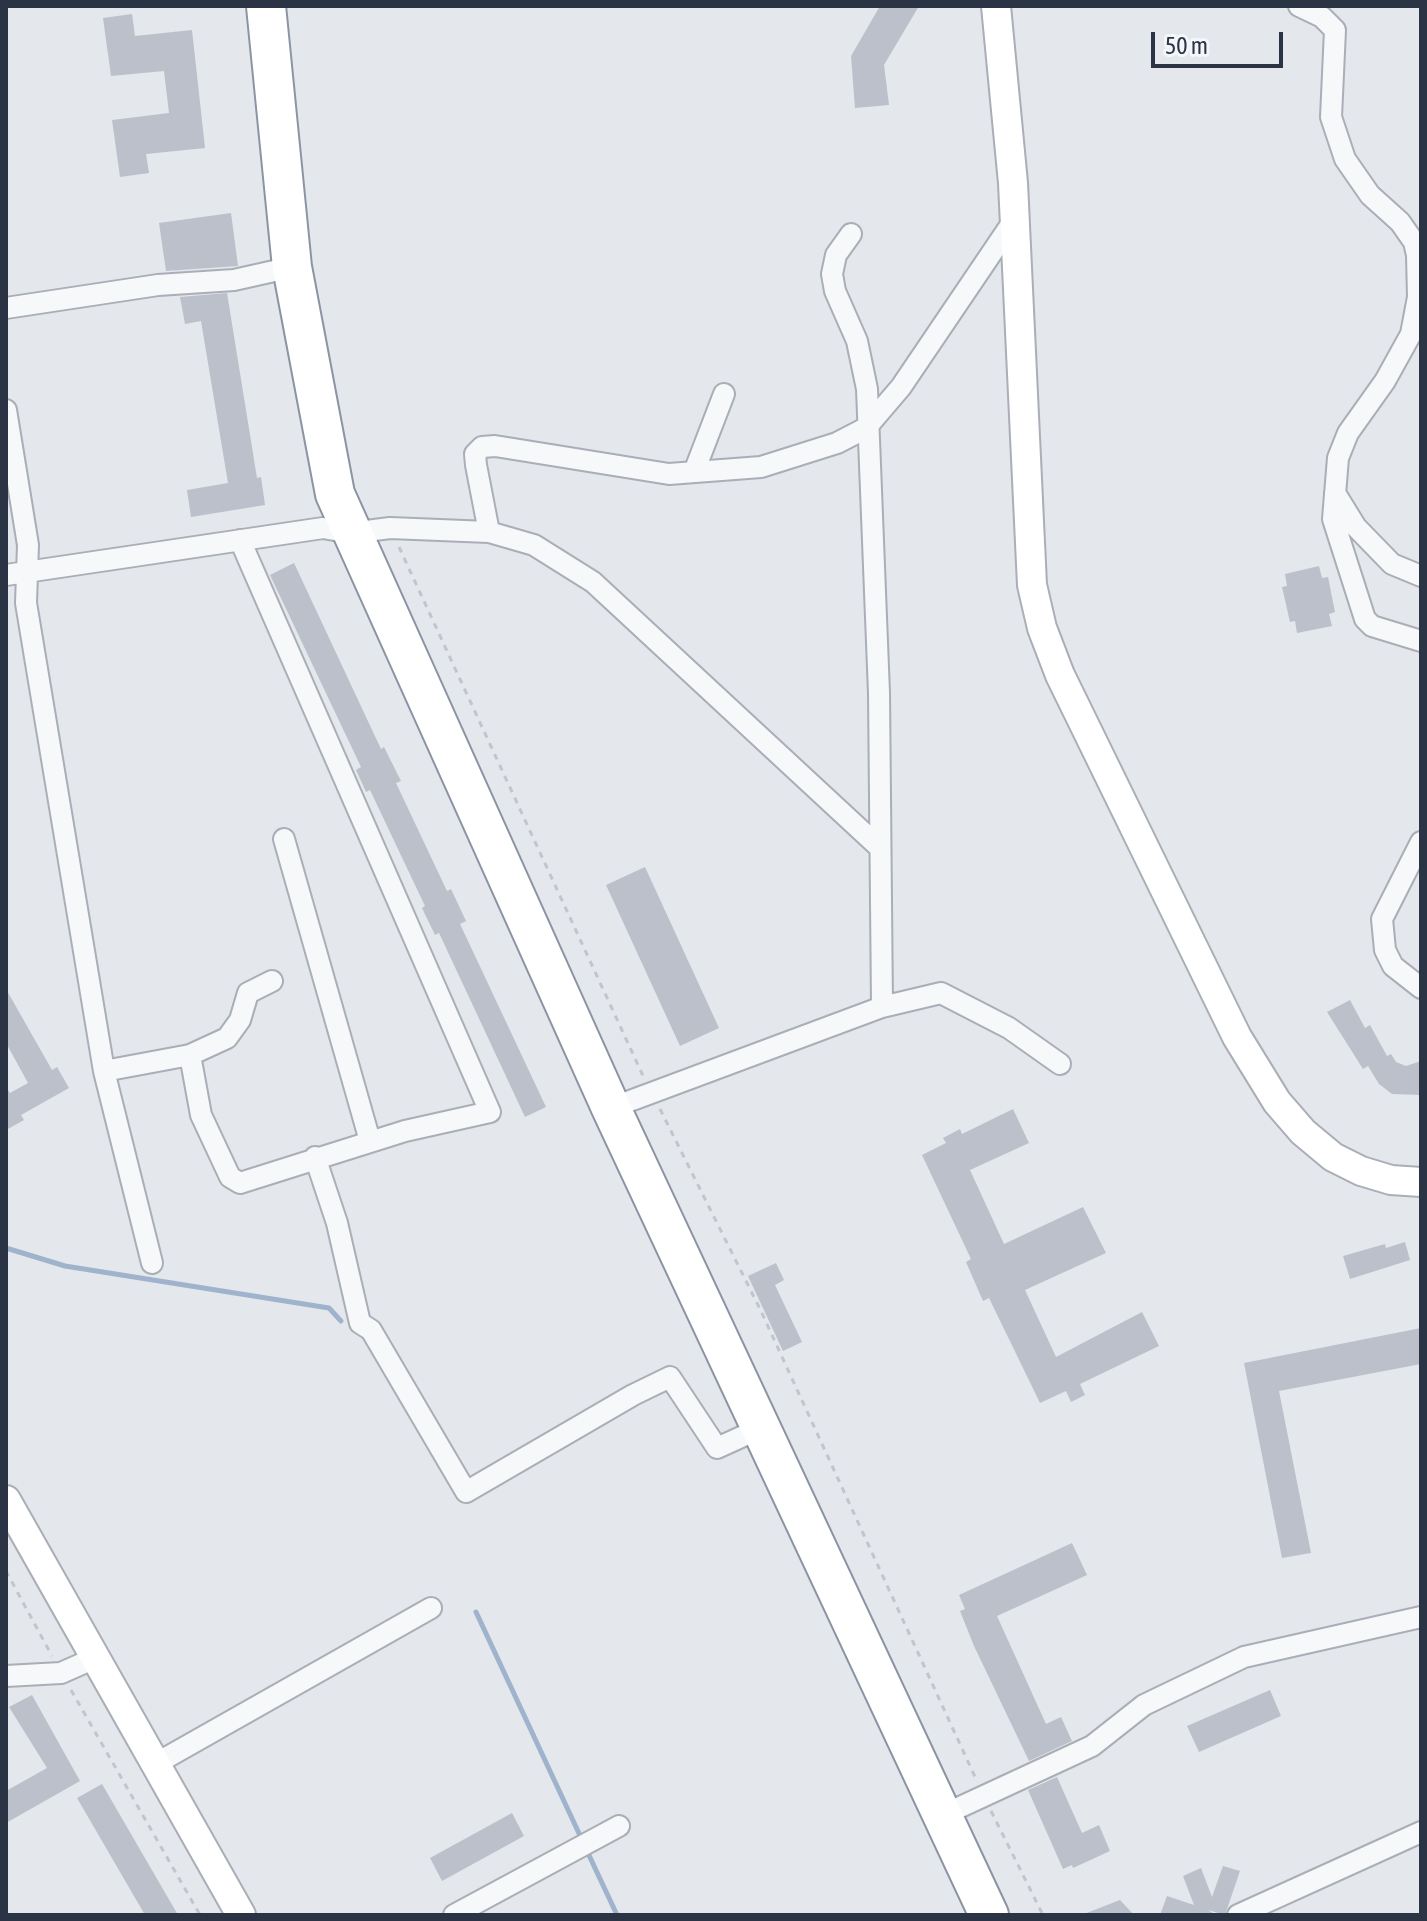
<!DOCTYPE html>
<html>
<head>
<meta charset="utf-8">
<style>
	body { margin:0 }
	#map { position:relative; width:1427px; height:1921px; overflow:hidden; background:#e4e7ec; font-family:"Asap Condensed",sans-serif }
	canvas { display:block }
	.frame { position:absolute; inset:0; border:8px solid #2b3445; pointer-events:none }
	.scale { position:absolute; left:1151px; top:32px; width:132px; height:36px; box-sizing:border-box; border:4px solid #2b3445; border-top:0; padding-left:10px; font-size:24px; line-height:28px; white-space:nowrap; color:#2b3445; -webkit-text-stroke:6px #f4f6f9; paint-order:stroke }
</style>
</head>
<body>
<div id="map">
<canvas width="1427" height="1921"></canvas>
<div class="frame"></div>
<div class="scale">50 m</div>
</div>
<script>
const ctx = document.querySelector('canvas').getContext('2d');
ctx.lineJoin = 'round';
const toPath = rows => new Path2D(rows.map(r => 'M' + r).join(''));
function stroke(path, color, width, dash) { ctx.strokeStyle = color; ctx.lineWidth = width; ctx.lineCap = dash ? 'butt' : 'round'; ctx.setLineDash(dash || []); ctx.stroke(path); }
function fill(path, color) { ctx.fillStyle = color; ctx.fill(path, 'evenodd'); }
const stream = toPath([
	[6,1248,65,1266,329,1308,341,1321],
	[476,1612,583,1842],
	[587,1851,617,1915]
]);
const building = toPath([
	[880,6,919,6,884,65,889,105,855,108,851,56],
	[132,14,135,36,192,30,205,148,146,154,149,173,120,177,112,120,169,113,164,71,111,76,103,18],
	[231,213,238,266,166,271,159,223],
	[227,293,257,478,261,477,265,505,191,517,187,490,228,483,201,321,185,324,180,297],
	[294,563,381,749,384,747,401,781,396,783,447,891,451,889,466,921,460,924,546,1107,525,1117,439,933,435,935,422,908,425,906,370,790,366,792,356,770,361,767,270,575],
	[1319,566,1322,578,1328,577,1335,612,1329,614,1332,626,1297,633,1295,621,1290,622,1282,587,1287,586,1285,574],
	[645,867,719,1028,680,1046,606,885],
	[6,989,52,1070,57,1067,69,1088,21,1115,24,1120,6,1130,6,1087,10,1093,28,1083,6,1043],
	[1350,1000,1365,1028,1370,1025,1387,1056,1391,1054,1396,1062,1406,1066,1421,1061,1421,1095,1392,1094,1379,1084,1368,1066,1363,1069,1327,1012],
	[1013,1109,1029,1143,970,1170,1004,1244,1083,1207,1106,1253,1025,1290,1056,1357,1142,1312,1159,1346,1080,1384,1085,1395,1071,1402,1066,1391,1040,1403,989,1298,983,1301,966,1262,971,1259,922,1155,946,1143,943,1138,960,1129,962,1134],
	[1405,1242,1410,1260,1350,1279,1343,1256,1385,1244,1386,1248],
	[776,1263,784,1280,775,1285,802,1342,783,1351,748,1276],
	[1421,1328,1421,1364,1279,1391,1311,1553,1282,1558,1244,1363],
	[1072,1543,1087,1575,997,1616,1046,1724,1061,1717,1072,1741,1029,1761,974,1646,960,1611,965,1609,959,1595],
	[1270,1690,1281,1716,1199,1752,1187,1726],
	[32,1695,80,1781,6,1823,6,1791,47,1768,9,1707],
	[1057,1777,1082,1833,1099,1825,1110,1851,1073,1868,1072,1865,1063,1869,1028,1790],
	[102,1784,178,1915,145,1915,77,1798],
	[512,1813,524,1836,442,1881,430,1858],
	[1223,1866,1240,1871,1225,1915,1208,1910,1216,1915,1160,1915,1167,1896,1194,1905,1183,1876,1201,1868,1212,1897],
	[1120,1900,1134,1915,1085,1915,1084,1914]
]);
const path = toPath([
	[399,547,644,1078],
	[660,1109,760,1309,976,1779],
	[6,1571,52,1656],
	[71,1690,200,1915],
	[991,1811,1043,1915]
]);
const street = toPath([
	[1299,6,1322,17,1335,30,1331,117,1345,159,1370,195,1400,222,1414,242,1417,255,1418,297,1411,334,1385,381,1348,433,1338,458,1333,519,1365,619,1372,626,1421,641],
	[6,308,158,285,234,280,292,267],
	[6,410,28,545,26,603,104,1071,152,1263],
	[694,472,724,394],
	[1335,493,1356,527,1392,564,1421,576],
	[489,532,476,465,475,454,482,447,495,446,669,474,761,467,837,443,866,428,901,387,1014,220],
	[6,575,323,528,351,533,390,528,489,532,534,545,593,582,880,848],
	[284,839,370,1141],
	[1421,842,1382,919,1385,950,1393,966,1421,988],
	[882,1007,941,993,1009,1028,1060,1064],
	[190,1055,201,1115,230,1177,240,1183,405,1131,490,1112,240,540],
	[104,1071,190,1055,227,1038,240,1020,248,993,272,981],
	[611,1108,882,1007,879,693,867,389,857,341,835,291,832,274,836,255,851,234],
	[315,1157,337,1223,360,1323,371,1330,466,1492,633,1395,670,1377,717,1448,761,1428],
	[6,1676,61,1673,95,1658],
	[157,1763,431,1608],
	[943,1815,1092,1746,1144,1705,1244,1657,1421,1617],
	[454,1915,619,1826],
	[1238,1915,1421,1832]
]);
const secondary = toPath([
	[996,6,1013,183,1032,585,1042,628,1060,675,1237,1037,1277,1102,1303,1132,1333,1157,1361,1171,1391,1180,1421,1182],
	[6,1500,241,1915]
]);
const highway = toPath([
	[266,6,292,267,335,494,611,1108,989,1915]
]);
stroke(stream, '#9fb4cc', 5);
fill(building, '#bbc0ca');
stroke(street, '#a9aeb7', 24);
stroke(secondary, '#a9aeb7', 32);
stroke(highway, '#8b94a3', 42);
stroke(path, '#c2c5cb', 3, [6, 6]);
stroke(street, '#f7f8fa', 20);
stroke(secondary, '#fff', 28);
stroke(highway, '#fff', 38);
</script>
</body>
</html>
